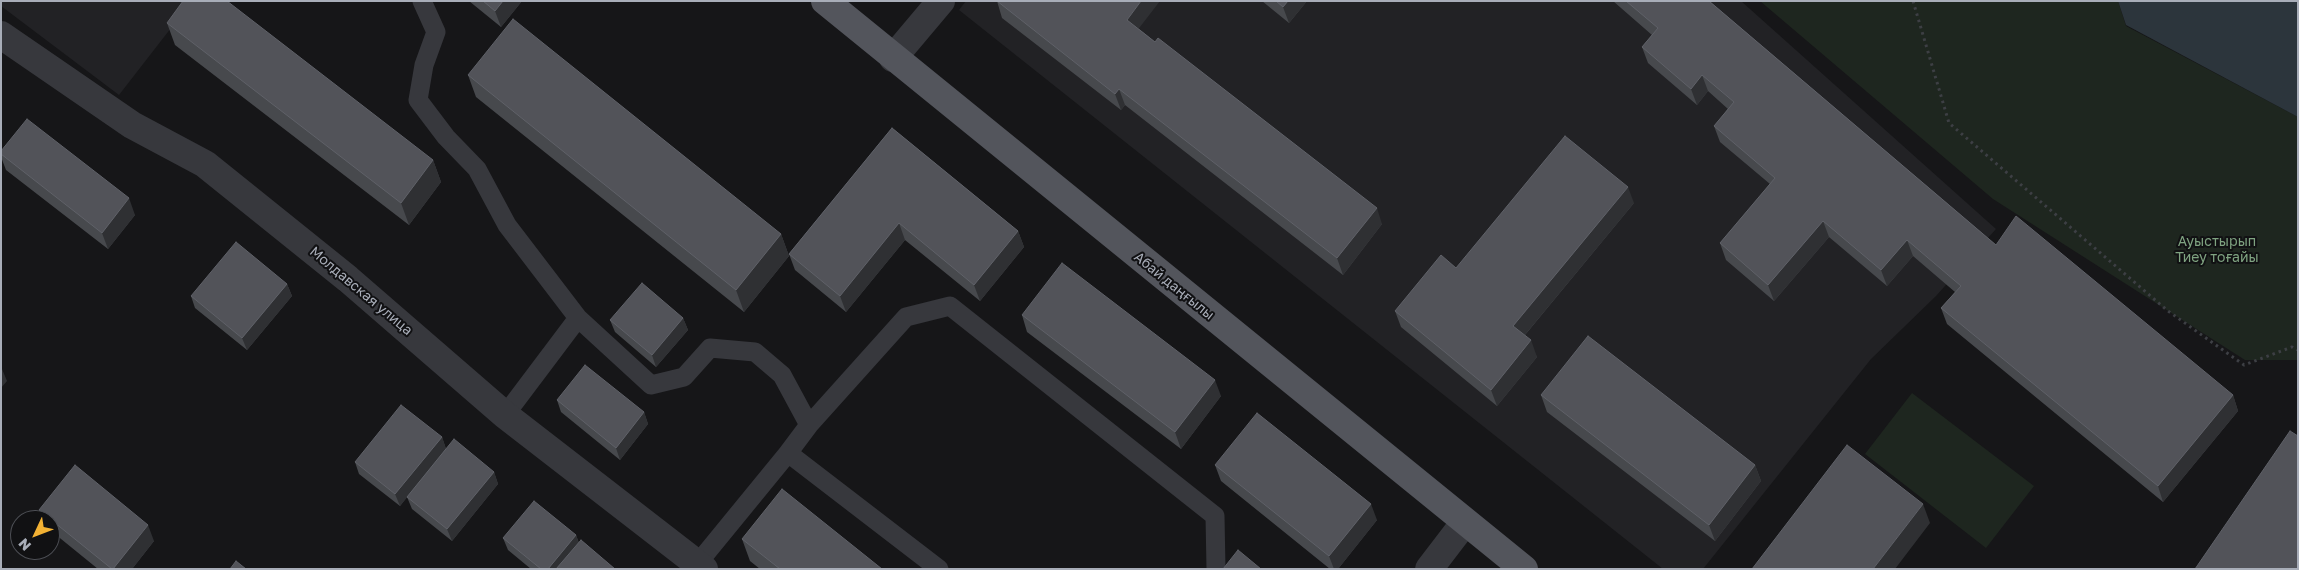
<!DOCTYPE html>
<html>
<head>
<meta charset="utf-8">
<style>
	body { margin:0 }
	#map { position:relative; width:2299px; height:570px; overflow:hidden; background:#161618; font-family:"Golos Text",sans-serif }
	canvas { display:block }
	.frame { position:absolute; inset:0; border:2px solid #a8adb8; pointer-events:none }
	.north { position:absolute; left:10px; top:510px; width:50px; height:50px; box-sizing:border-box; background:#111113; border:1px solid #4d4f55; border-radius:50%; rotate:227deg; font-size:14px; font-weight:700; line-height:20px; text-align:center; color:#a8adb8 }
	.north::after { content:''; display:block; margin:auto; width:18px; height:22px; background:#f2b134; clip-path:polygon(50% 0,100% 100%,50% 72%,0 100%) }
</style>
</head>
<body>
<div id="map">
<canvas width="2299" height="570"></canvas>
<div class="frame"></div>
<div class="north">N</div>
</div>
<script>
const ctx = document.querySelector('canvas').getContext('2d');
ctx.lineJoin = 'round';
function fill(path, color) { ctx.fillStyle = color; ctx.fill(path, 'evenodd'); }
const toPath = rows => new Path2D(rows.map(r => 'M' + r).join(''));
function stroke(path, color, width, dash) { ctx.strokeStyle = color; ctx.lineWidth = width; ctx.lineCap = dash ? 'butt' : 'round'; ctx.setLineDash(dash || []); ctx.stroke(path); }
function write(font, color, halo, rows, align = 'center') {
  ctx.font = font + ' "Golos Text",sans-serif'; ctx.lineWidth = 4; ctx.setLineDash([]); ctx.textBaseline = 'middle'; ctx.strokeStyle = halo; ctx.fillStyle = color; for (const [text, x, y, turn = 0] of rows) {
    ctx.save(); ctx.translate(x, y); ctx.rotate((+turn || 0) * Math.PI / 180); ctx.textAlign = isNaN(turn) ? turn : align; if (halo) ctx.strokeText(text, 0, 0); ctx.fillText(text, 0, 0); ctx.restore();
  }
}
const built = toPath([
	[1,1,192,1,119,95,1,6],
	[966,1,1741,1,1996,229,1936,296,1871,359,1703,569,1663,569,959,10]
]);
const green = toPath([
	[1760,1,2118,1,2126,26,2298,117,2298,360,2245,360,1993,199],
	[1912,393,2034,486,1986,548,1865,454]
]);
const water = toPath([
	[2118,1,2298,1,2298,117,2126,25]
]);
const path = toPath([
	[1913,1,1949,123,2168,311,2244,365,2292,347,2298,350]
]);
const service = toPath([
	[422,1,436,32,424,65,418,100,446,137,477,169,507,225,578,318,651,385,684,377,710,348,755,352,782,375,809,425],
	[505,415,578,318],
	[788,453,809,425,906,317,950,306,1215,516,1216,569],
	[698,563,788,453,939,569]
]);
const minor = toPath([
	[1,35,132,125,205,164,348,279,505,415,704,569],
	[893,58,941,1],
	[1429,569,1465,522]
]);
const primary = toPath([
	[825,1,1524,569]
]);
const wall = toPath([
	[469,1,522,1,501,27],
	[997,1,1139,29,1382,224,1343,275,1125,105,1121,110,1002,18],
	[1262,1,1307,1,1289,23],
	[1613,1,1709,1,1996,245,2233,395,2238,411,2163,502,1947,324,1941,308,1955,292,1913,256,1887,286,1829,237,1774,301,1726,260,1720,243,1770,184,1720,142,1714,126,1728,109,1708,91,1697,105,1648,63,1642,47,1652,35],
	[167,23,433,160,441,182,409,225,175,45],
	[468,75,781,234,789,256,744,312,476,97],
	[892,128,1018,231,1024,247,980,301,905,240,846,312,795,270,789,254],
	[1,151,135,215,108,249,6,170,1,157],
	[1634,203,1525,335,1537,357,1497,406,1401,327,1395,311,1456,268],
	[287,284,292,296,247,350,195,308,191,296],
	[1022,315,1221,396,1181,449,1027,332],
	[683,318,688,330,656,367,615,332,610,320],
	[1541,395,1755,465,1761,481,1715,541,1547,412],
	[557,400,644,412,648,424,620,460,561,412],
	[442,437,446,449,494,472,498,484,452,541,412,509,407,497,400,506,359,474,355,462],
	[1215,465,1377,520,1338,569,1330,569,1221,481],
	[39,510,154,541,132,569,98,569,50,530,50,520,43,520],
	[576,535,579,543,615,569,531,569,508,550,503,538],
	[742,539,882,569,760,569,750,561]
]);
const shadedWall = toPath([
	[503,1,522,1,501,27,495,11],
	[1141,1,1160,1,1133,36,1127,20],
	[1288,1,1307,1,1289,23,1283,7],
	[1702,75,1708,91,1697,105,1691,89],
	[1119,89,1125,105,1121,110,1115,94],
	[433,160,441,182,409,225,401,203],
	[1628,187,1634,203,1519,342,1513,326],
	[129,198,135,215,108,249,102,233],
	[1377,208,1382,224,1343,275,1337,258],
	[1823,221,1829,237,1774,301,1768,285],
	[899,223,905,240,846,312,840,296],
	[1018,231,1024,247,980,301,974,285],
	[781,234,789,256,744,312,736,290],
	[1907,240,1913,256,1887,286,1881,270],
	[287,284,292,296,247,350,242,338],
	[683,318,688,330,656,367,652,355],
	[1531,340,1537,357,1497,406,1491,390],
	[2,369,7,381,1,388,1,371],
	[1215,380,1221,396,1181,449,1175,432],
	[2233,395,2238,411,2163,502,2158,486],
	[644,412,648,424,620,460,616,448],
	[442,437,446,449,400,506,395,494],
	[1755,465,1761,481,1715,541,1709,525],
	[494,472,498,484,452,541,447,529],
	[1371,504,1377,520,1338,569,1334,569,1329,556],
	[1923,504,1930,523,1895,569,1873,569],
	[148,525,154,541,132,569,113,569],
	[576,535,580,547,562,569,548,569]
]);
const building = toPath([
	[183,1,227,1,433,160,401,203,167,23,183,1],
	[483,1,503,1,495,11,483,1],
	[997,1,1141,1,1127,20,1155,42,1158,38,1377,208,1337,258,1119,89,1115,94,997,1],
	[1276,1,1288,1,1283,7,1276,1],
	[1626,1,1709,1,1996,245,2016,216,2233,395,2158,486,1941,308,1961,286,1907,240,1881,270,1823,221,1768,285,1720,243,1775,178,1714,126,1734,102,1702,75,1691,89,1642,47,1658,28,1626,1],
	[513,19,781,234,736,290,468,75,513,19],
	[27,119,129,198,102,233,1,154,1,151,27,119],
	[892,128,1018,231,974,285,899,223,840,296,789,254,892,128],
	[1565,136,1628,187,1513,326,1531,340,1491,390,1395,311,1441,255,1456,268,1565,136],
	[236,242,287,284,242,338,191,296,236,242],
	[1062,263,1215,380,1175,432,1022,315,1062,263],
	[642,283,683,318,652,355,610,320,642,283],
	[1588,336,1755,465,1709,525,1541,395,1588,336],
	[585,365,644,412,616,448,557,400,585,365],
	[401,405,442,437,395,494,355,462,401,405],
	[1257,413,1371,504,1329,556,1215,465,1257,413],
	[2290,431,2298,436,2298,569,2195,569,2290,431],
	[454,439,494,472,447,529,407,497,454,439],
	[1847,445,1923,504,1873,569,1752,569,1847,445],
	[75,465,148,525,113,569,112,569,39,510,75,465],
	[782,489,882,569,780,569,742,539,782,489],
	[534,501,576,535,548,569,541,569,503,538,534,501],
	[581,540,615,569,556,569,581,540],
	[1238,550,1261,569,1223,569,1238,550],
	[236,561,246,569,230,569,236,561]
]);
const parkNames = [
	["Ауыстырып",2217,242],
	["Тиеу тоғайы",2217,258]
];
const streetNames = [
	["Абай даңғылы",1174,286,39],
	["Молдавская улица",361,291,40]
];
fill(built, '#222225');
fill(green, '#1e261f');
fill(water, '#2c353c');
stroke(path, '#3d3f44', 3, [2.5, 4]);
stroke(service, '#37383d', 19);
stroke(minor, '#37383d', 28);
stroke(primary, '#53555c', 28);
fill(wall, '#47494d');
fill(shadedWall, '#2f3033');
fill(building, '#525359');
stroke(building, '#5f6168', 1);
write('14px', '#7fa381', '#111113', parkNames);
write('14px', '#a8adb8', '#111113', streetNames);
</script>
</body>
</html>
